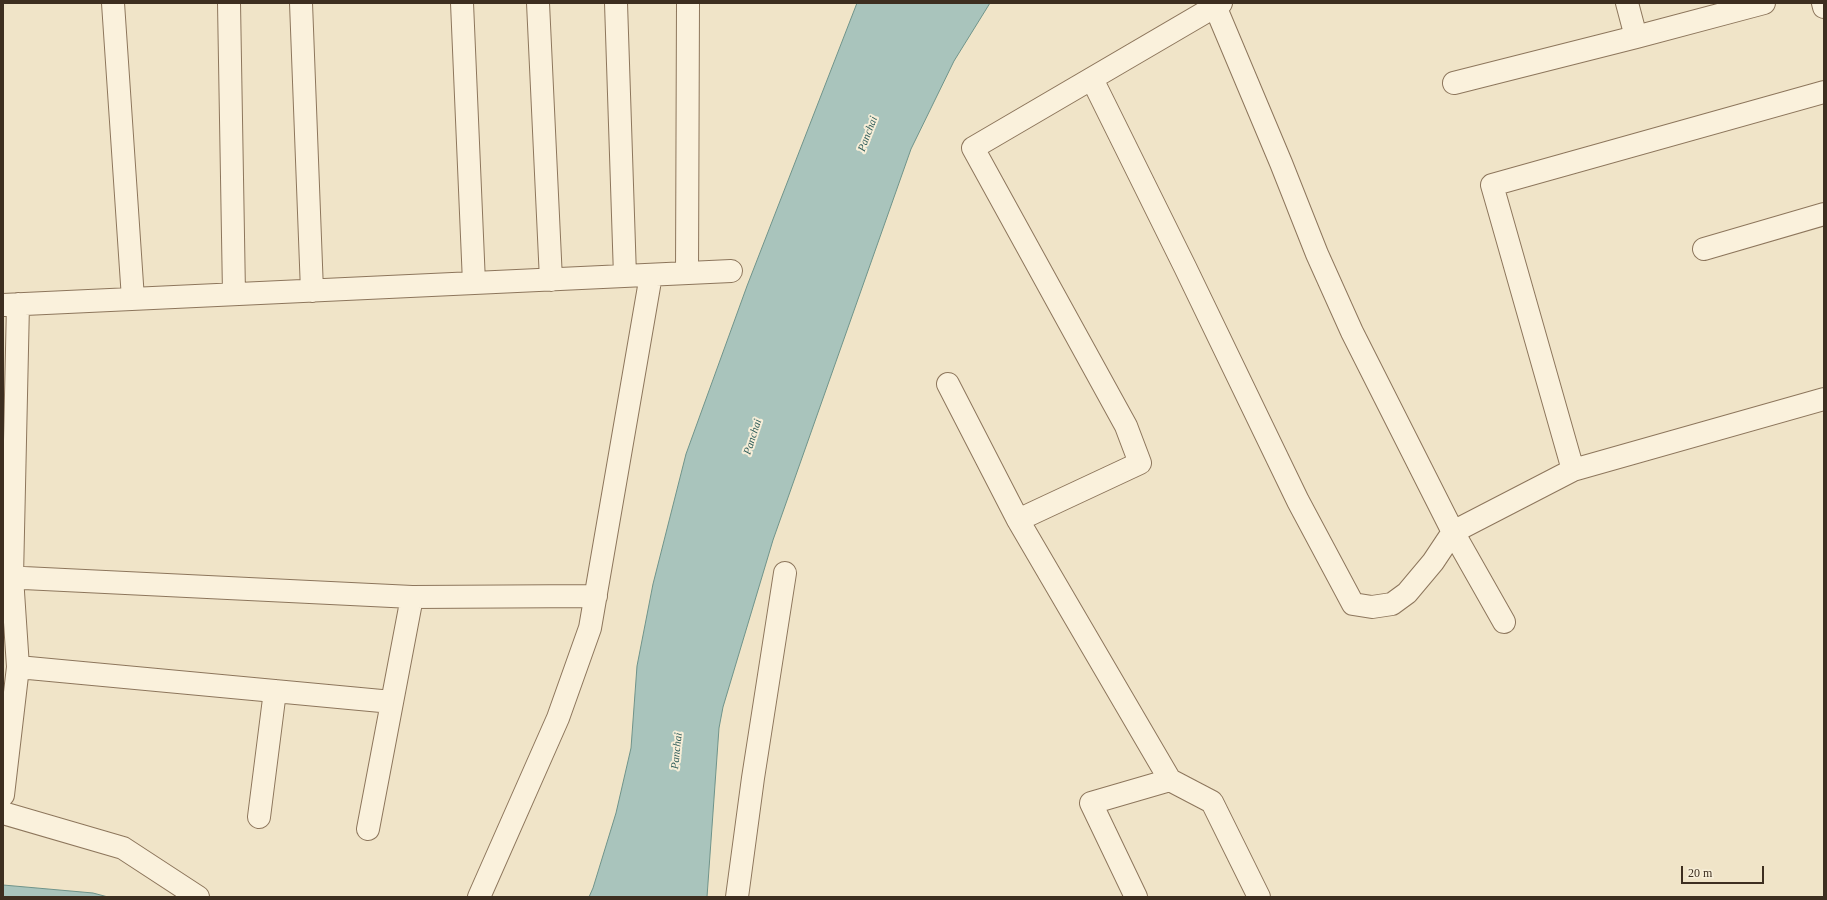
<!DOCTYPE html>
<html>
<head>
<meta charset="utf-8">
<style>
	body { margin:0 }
	#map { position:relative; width:1827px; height:900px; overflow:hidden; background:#f0e4c8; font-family:Georgia,serif }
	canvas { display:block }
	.frame { position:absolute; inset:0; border:4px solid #3d2e20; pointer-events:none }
	.scale { position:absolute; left:1681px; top:866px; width:83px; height:18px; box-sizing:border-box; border:2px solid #3d2e20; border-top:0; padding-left:5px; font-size:12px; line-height:14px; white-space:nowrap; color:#3d2e20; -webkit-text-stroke:3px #f7eed8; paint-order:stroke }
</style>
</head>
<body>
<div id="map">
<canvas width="1827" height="900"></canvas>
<div class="frame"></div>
<div class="scale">20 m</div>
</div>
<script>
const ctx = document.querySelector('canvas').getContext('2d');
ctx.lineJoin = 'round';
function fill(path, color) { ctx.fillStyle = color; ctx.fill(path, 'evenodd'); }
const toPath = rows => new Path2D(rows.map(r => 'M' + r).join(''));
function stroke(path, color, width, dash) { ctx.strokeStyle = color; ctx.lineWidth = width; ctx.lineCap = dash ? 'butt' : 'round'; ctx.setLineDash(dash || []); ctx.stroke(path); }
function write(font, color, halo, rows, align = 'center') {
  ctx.font = font + ' Georgia,serif'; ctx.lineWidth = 4; ctx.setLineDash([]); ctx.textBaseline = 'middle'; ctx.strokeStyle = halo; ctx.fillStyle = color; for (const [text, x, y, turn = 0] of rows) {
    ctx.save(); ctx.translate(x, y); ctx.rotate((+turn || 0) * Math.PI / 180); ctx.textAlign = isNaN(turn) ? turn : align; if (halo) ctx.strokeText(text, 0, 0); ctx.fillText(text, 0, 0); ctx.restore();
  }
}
const water = toPath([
	[857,3,990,3,954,61,911,149,773,540,723,707,719,728,707,897,589,897,593,888,616,813,631,748,637,666,653,584,686,454,747,286,857,3],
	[3,885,93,893,108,897,3,897,3,885]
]);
const minor = toPath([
	[113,3,133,299],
	[229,3,234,294],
	[301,3,312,291],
	[462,3,474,283],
	[538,3,551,280],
	[616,3,625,276],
	[1627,3,1636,37],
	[1823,3,1824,7],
	[1092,79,1185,267,1298,501,1353,604,1372,607,1392,604,1407,593,1433,562,1453,532,1352,332,1317,254,1281,163,1215,6],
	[1454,83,1636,37,1764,3],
	[1824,92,1492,185,1573,470,1824,399],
	[1704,249,1824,214],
	[687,273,688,3],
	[3,305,731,271],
	[948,384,1018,520,1170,780,1091,803,1136,897],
	[1018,520,1140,463,1126,426,973,148,1221,3],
	[3,577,412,597,596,596],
	[1504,622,1453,532,1573,470],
	[18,667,392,702],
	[1170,780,1212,802,1259,897],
	[3,795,18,667,12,577,18,304],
	[3,813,123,848,198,897],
	[259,817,275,691],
	[368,829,412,597],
	[479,897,558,718,590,628,651,275],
	[737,897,753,778,785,573]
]);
const waterNames = [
	["Panchai",868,134,-69],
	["Panchai",753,437,-72],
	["Panchai",677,751,-84]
];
fill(water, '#a9c4bc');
stroke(water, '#6f938a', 1);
stroke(minor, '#8d765c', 24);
stroke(minor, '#faf1dc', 22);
write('italic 11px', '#2f5d5a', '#f7eed8', waterNames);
</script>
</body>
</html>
